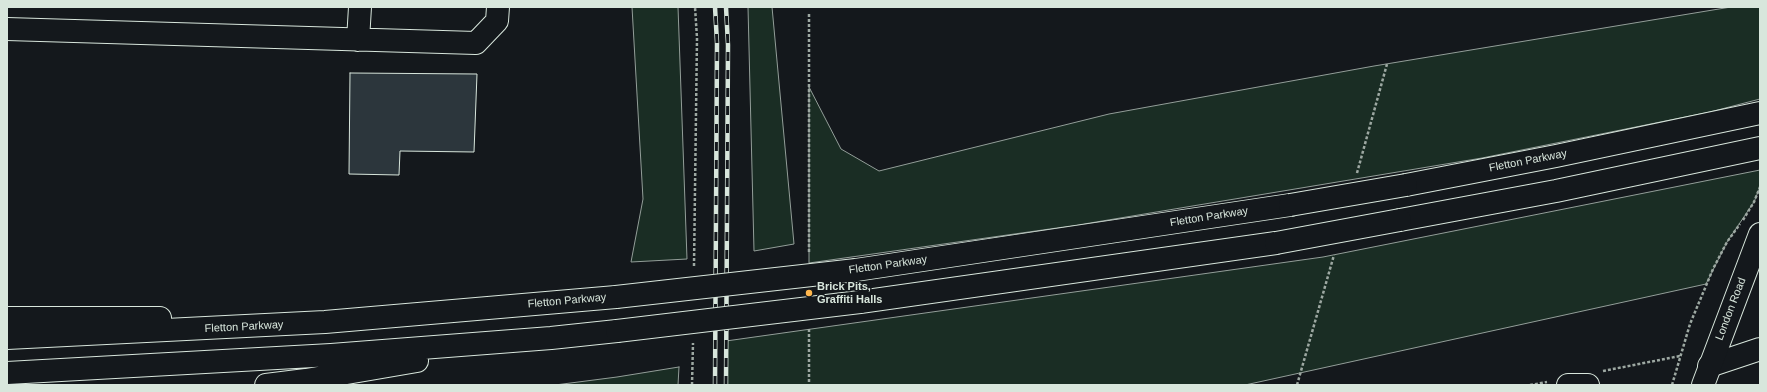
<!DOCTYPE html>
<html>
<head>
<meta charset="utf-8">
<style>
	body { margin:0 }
	#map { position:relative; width:1767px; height:392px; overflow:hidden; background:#14181c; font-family:Arial,sans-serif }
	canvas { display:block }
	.frame { position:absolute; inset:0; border:8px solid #d8e6dc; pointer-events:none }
</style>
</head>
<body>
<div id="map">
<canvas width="1767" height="392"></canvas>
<div class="frame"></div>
</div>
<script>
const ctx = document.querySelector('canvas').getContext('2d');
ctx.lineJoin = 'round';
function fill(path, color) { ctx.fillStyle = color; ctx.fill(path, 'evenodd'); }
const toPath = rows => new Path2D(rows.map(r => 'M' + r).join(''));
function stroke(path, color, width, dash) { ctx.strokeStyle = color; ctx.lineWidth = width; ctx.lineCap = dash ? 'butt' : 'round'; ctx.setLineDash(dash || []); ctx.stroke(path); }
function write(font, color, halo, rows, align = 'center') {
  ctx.font = font + ' Arial,sans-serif'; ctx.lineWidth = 3; ctx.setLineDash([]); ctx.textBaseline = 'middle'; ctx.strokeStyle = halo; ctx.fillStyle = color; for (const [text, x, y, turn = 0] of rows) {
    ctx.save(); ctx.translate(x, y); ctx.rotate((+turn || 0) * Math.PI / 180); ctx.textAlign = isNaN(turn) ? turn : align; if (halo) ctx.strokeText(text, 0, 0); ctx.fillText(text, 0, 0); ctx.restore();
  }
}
const green = toPath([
	[632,7,678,7,687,259,631,262,643,199,632,7],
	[748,7,772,7,794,244,754,251,748,7],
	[1731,7,1760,7,1760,99,1710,112,1482,158,1078,225,809,263,809,87,841,149,879,171,1109,114,1374,66,1731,7],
	[1760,170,1760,187,1754,202,1727,242,1706,284,1245,385,726,385,726,341,1323,257,1760,170],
	[679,367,678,385,555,385,617,377,679,367]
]);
const building = toPath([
	[350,73,477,74,474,152,400,151,399,175,349,174,350,73]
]);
const path = toPath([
	[809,14,809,254],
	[1357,173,1387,64],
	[1743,220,1754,202,1760,187],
	[694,266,697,38,695,7],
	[809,329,809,385],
	[1603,371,1680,356],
	[692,385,693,343],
	[1297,385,1334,255],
	[1530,385,1547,382],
	[1672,385,1690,324,1713,269,1727,242,1740,224]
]);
const minor = toPath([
	[7,29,476,43,497,21,498,7],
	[358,40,360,7],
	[1709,366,1760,349],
	[1568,385,1588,385]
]);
const major = toPath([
	[1703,385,1760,234]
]);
const highway = toPath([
	[1406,185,1556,156,1760,113],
	[1400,220,1556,191,1760,148],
	[856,270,1290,205],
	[860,302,1276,243],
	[7,318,160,318],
	[7,338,325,322,616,297],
	[7,373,331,355,551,338,617,331],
	[266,385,306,380,417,361]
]);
const rail = toPath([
	[715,385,717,43,715,7],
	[726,385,728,45,726,7]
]);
const highwayBridge = toPath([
	[1290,205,1406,185],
	[1276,243,1400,220],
	[616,297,856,270],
	[617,331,860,302]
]);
const markers = [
	[809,293,4,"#ffb74d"]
];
const streetNames = [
	["Fletton Parkway",1528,161,-11],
	["Fletton Parkway",1209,217,-9],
	["Fletton Parkway",888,265,-8],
	["Fletton Parkway",567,301,-5],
	["London Road",1731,309,-69],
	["Fletton Parkway",244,327,-3]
];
const poiNames = [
	["Brick Pits,",817,287],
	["Graffiti Halls",817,300]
];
fill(green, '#1a2d24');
stroke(green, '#939e99', 1);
fill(building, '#2c363c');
stroke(building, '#d8e6dc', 1);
stroke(minor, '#d8e6dc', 24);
stroke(major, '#d8e6dc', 24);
stroke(highway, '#d8e6dc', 24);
stroke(path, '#9da8a2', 2.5, [3, 2]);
stroke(minor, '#14181c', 22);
stroke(major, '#14181c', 22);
stroke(highway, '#14181c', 22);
stroke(rail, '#d8e6dc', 4.5);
stroke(rail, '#14181c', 3, [9]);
stroke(highwayBridge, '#d8e6dc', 24, []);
stroke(highwayBridge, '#14181c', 22);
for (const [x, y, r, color] of markers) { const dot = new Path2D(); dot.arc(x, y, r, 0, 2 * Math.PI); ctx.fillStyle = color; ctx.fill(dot); stroke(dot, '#14181c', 1.5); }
write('11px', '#d8e6dc', '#14181c', streetNames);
write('bold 11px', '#d8e6dc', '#14181c', poiNames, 'left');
</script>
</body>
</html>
